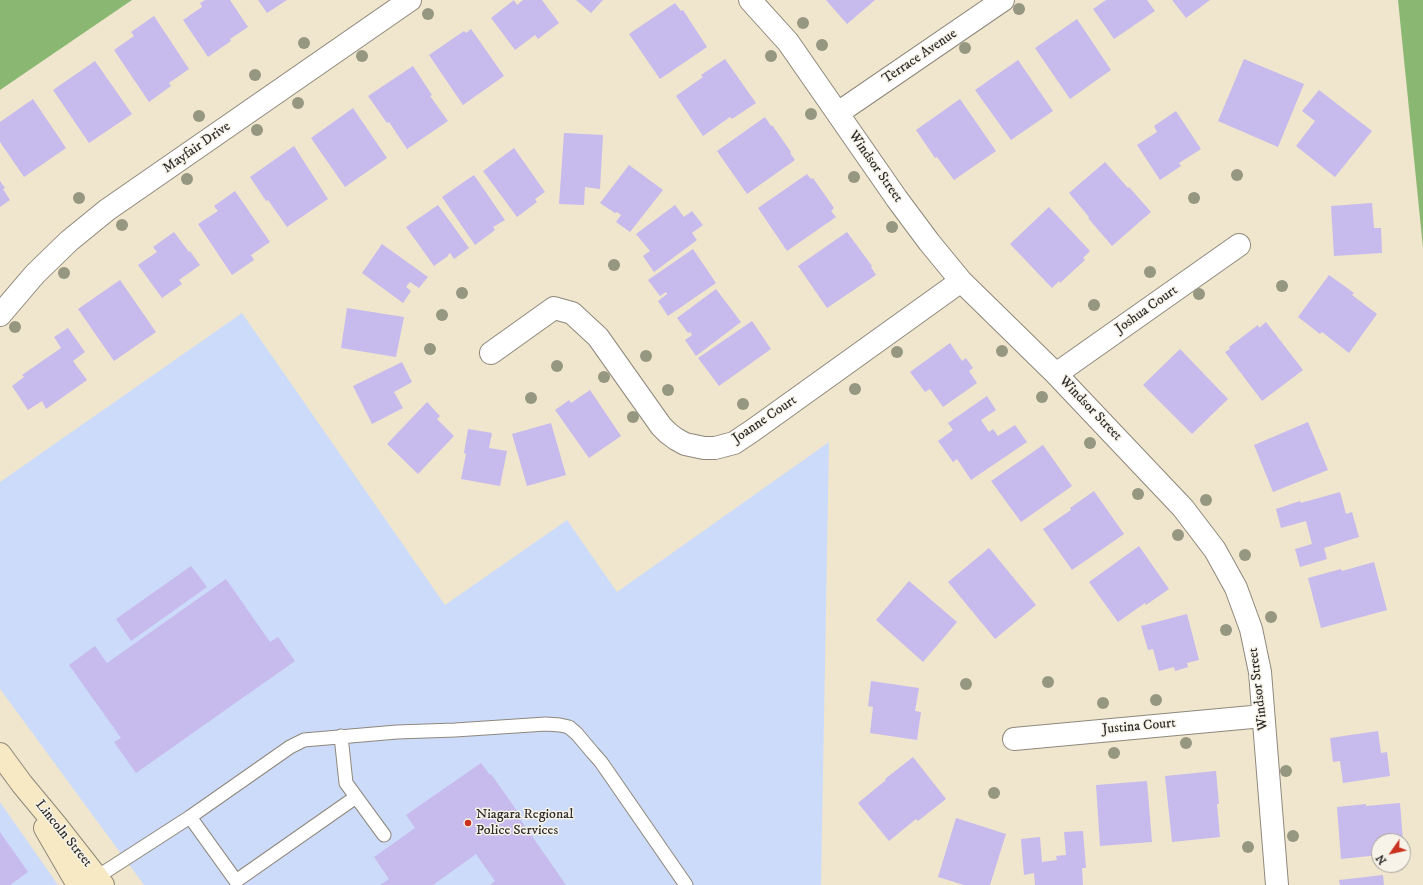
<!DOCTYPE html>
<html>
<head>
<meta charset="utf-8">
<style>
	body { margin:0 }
	#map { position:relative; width:1423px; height:885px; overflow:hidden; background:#f0e6cd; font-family:"IM FELL DW Pica",serif }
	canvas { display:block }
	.north { position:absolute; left:1371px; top:833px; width:40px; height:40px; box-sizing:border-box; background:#f7f3e8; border:1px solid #a5a39c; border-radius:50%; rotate:236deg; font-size:11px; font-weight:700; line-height:16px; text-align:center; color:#2b2b2b }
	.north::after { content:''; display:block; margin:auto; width:14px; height:18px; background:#c8321e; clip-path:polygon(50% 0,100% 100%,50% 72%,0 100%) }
</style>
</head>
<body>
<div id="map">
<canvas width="1423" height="885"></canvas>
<div class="north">N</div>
</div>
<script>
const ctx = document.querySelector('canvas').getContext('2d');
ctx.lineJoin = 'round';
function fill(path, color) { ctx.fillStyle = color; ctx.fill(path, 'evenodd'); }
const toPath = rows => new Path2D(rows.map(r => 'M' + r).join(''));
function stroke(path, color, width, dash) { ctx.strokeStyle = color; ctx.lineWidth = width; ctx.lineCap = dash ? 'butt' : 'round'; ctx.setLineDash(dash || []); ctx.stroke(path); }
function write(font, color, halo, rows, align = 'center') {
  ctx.font = font + ' "IM FELL DW Pica",serif'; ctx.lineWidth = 3; ctx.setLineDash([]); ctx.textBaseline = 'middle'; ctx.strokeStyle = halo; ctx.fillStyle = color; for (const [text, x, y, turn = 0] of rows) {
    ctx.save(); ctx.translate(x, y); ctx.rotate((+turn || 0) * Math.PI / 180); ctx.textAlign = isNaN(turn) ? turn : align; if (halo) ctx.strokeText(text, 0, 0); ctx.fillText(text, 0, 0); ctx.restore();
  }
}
const built = toPath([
	[242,313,445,605,567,520,617,592,829,442,821,885,144,885,0,689,0,482],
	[0,802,58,885,0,885]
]);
const forest = toPath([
	[0,0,132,0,0,90],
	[1398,0,1423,0,1423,248]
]);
const building = toPath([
	[205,0,230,0,248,27,230,39,231,41,208,57,183,20,202,7,200,3],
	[258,0,287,0,267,13],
	[514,0,517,5,523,0,542,0,559,23,538,39,535,35,515,50,491,18],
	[576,0,603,0,591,13],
	[826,0,875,0,847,24],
	[1106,0,1147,0,1155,11,1114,39,1093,9],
	[1172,0,1210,0,1186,18],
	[675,3,681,11,683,10,707,47,660,79,629,34],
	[154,16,189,69,169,83,171,86,149,102,114,50,134,36,131,32],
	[1077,19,1111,70,1070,99,1035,48],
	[471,29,504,76,463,105,429,55,464,31,466,33],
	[725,59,756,103,732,119,730,117,703,136,676,96,703,77,701,75],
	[1244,59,1304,84,1278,147,1218,121],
	[1018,60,1053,111,1011,140,975,90],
	[95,61,132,114,89,143,53,90],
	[413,66,432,95,430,96,448,121,407,149,389,122,387,123,368,96],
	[1319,90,1372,131,1335,177,1296,146,1315,121,1302,111],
	[33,99,66,148,24,177,0,142,0,122],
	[960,99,996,151,954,180,937,157,935,158,916,130],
	[353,108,387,158,345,187,311,138],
	[1176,111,1201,149,1179,163,1181,166,1160,180,1137,145,1157,132,1154,126],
	[765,117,771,126,772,125,791,152,790,153,795,160,747,194,717,151],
	[564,133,603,135,600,189,585,187,584,205,559,204],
	[294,146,328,199,287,227,268,200,266,201,250,177],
	[514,148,545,192,535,199,537,202,517,217,483,171],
	[1105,162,1128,188,1129,187,1151,212,1112,246,1088,218,1089,217,1069,193],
	[629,165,663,190,630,232,616,222,621,215,617,212,615,213,600,203],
	[807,174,811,179,813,178,834,208,831,211,836,217,787,251,758,208],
	[474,175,505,220,493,227,495,230,475,245,442,197],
	[0,181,5,188,3,189,10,200,0,207],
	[235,191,270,242,251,255,254,260,232,275,198,224,218,211,214,206],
	[1372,203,1374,228,1381,228,1382,253,1334,256,1331,206],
	[438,205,469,248,454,259,450,253,448,255,448,256,434,266,406,227],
	[675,205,684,217,692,211,703,225,692,233,697,240,654,272,643,256,650,251,636,234],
	[1049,207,1090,251,1083,258,1085,260,1060,283,1059,281,1052,288,1010,244],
	[174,232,189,252,190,251,200,265,179,280,182,284,162,298,138,265,157,252,153,247],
	[847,232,872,266,871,267,876,275,827,308,798,266],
	[382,244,428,277,419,288,410,282,406,287,411,291,403,303,362,273],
	[693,249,716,283,668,316,658,301,667,294,666,292,660,296,648,280],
	[1329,275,1354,293,1352,295,1377,314,1349,353,1322,332,1320,334,1298,317],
	[120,280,156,332,114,361,78,309],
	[716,289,741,322,696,356,685,340,692,335,690,332,688,333,677,318],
	[347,308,404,317,396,357,341,348],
	[752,321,771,349,719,386,698,358],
	[1266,322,1303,370,1262,401,1225,352,1230,349,1229,347,1258,325,1259,328],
	[68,328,85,352,73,361,87,380,46,409,42,401,28,410,12,386,24,377,22,375,61,348,54,337],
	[950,343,962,361,966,358,973,368,969,371,977,383,943,407,930,389,925,392,910,372],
	[1180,349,1228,399,1192,434,1143,385],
	[402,362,412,382,394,392,403,408,372,424,353,386],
	[590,390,621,436,589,458,555,410,569,400,571,403],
	[987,396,996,410,981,420,989,432,993,429,998,436,1015,425,1027,442,971,480,957,459,953,462,938,441,953,430,948,423],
	[427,402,440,416,437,419,454,436,418,474,387,444],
	[1308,422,1328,470,1273,492,1254,445],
	[551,423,566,475,527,486,512,434],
	[468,429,492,433,489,448,507,451,500,486,461,479,466,454,464,453],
	[1043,445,1072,486,1021,522,991,481],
	[1094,491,1124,534,1072,570,1043,529,1071,510,1070,508],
	[1340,492,1346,514,1352,512,1359,537,1324,548,1327,559,1300,567,1295,549,1312,544,1306,521,1281,528,1276,509,1300,501,1301,503],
	[1139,546,1169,589,1146,605,1145,603,1118,622,1089,582],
	[989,548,1036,605,995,639,948,582],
	[1374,562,1387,610,1321,628,1308,578,1341,569,1342,571],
	[191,566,207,587,131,641,116,619],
	[226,579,270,642,278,637,295,661,136,773,114,742,121,738,69,665,95,646,107,663],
	[909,581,957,622,923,662,876,620],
	[1187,614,1199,660,1187,663,1188,667,1175,671,1174,667,1159,671,1153,649,1148,650,1141,626],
	[871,681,919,688,915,711,921,712,917,740,870,733,873,707,868,706],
	[1378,731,1381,753,1387,752,1390,776,1343,783,1340,761,1333,762,1330,738],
	[913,757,946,799,918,821,916,819,889,841,858,803,886,780,885,779],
	[481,763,490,775,491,774,522,818,520,819,566,885,490,885,495,881,476,854,433,885,380,885,389,879,374,857,415,828,406,815],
	[1216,771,1219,804,1217,804,1220,837,1172,842,1165,776],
	[1147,781,1152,842,1100,846,1096,785],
	[1400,803,1403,841,1379,841,1379,855,1341,859,1337,807,1366,804,1366,806],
	[956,818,1006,834,990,885,964,885,938,877],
	[1083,831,1086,868,1082,868,1083,885,1035,885,1034,873,1024,875,1021,839,1040,837,1042,862,1057,860,1056,856,1066,855,1064,832],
	[0,832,28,872,10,885,0,885],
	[1383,875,1384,885,1340,885,1339,880]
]);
const service = toPath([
	[341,736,346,783,384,835],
	[190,817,236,881,356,797],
	[97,877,190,817,290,747,304,740,397,732,455,730,546,724,560,725,569,727,577,734,593,753,601,762,686,885]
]);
const minor = toPath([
	[750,0,788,42,897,199,929,242,961,281,1056,374,1183,508,1215,550,1236,588,1251,629,1260,672,1277,885],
	[838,113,1003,0],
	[0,315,35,274,69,241,107,210,410,0],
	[491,353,554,308,572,313,598,337,661,426,668,433,676,439,685,444,704,448,715,448,734,443,752,431,961,281],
	[1056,374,1239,245],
	[1014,739,1263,716]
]);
const secondary = toPath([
	[0,754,22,784,56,825,103,885],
	[45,828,78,885]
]);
const trees = [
	[1019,9],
	[428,14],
	[803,23],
	[304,43],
	[822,45],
	[965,48],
	[362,56],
	[771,56],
	[255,75],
	[298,103],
	[811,114],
	[199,116],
	[257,130],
	[1237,175],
	[854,177],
	[187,179],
	[79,198],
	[1194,198],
	[122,225],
	[892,227],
	[614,265],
	[1150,272],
	[64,273],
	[1282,286],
	[462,293],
	[1199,294],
	[1094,305],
	[442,315],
	[15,327],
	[430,349],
	[1002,351],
	[897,352],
	[646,356],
	[557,366],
	[604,377],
	[855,389],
	[668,390],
	[1042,397],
	[531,398],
	[743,404],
	[633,417],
	[1090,443],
	[1138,494],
	[1206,500],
	[1178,535],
	[1245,555],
	[1271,617],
	[1226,630],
	[1048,682],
	[966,684],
	[1156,700],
	[1103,703],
	[1186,743],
	[1114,753],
	[1286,771],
	[994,793],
	[1293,836],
	[1248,847]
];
const markers = [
	[468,823,4,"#c8321e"]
];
const streetNames = [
	["Terrace Avenue",920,57,-34],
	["Mayfair Drive",197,148,-35],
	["Windsor Street",875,167,55],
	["Joshua Court",1147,310,-35],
	["Windsor Street",1090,409,46],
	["Joanne Court",765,420,-34],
	["Windsor Street",1259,689,-97],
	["Justina Court",1139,727,-5],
	["Lincoln Street",63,834,51]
];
const poiNames = [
	["Niagara Regional",476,815],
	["Police Services",476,831]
];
fill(built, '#cddbfa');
fill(forest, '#8ab872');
fill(building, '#c7baed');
stroke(service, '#8e887c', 15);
stroke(minor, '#8e887c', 24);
stroke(secondary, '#8e887c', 24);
stroke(service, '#fff', 13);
stroke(minor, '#fff', 22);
stroke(secondary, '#f7e9c3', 22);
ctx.fillStyle = '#969780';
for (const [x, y] of trees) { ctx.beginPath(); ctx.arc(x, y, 6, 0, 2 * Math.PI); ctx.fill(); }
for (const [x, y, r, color] of markers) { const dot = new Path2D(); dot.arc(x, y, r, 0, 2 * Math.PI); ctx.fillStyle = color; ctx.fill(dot); stroke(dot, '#f7f3e8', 1.5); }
write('14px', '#2b2b2b', '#f7f3e8', streetNames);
write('14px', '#2b2b2b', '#f7f3e8', poiNames, 'left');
</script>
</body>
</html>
